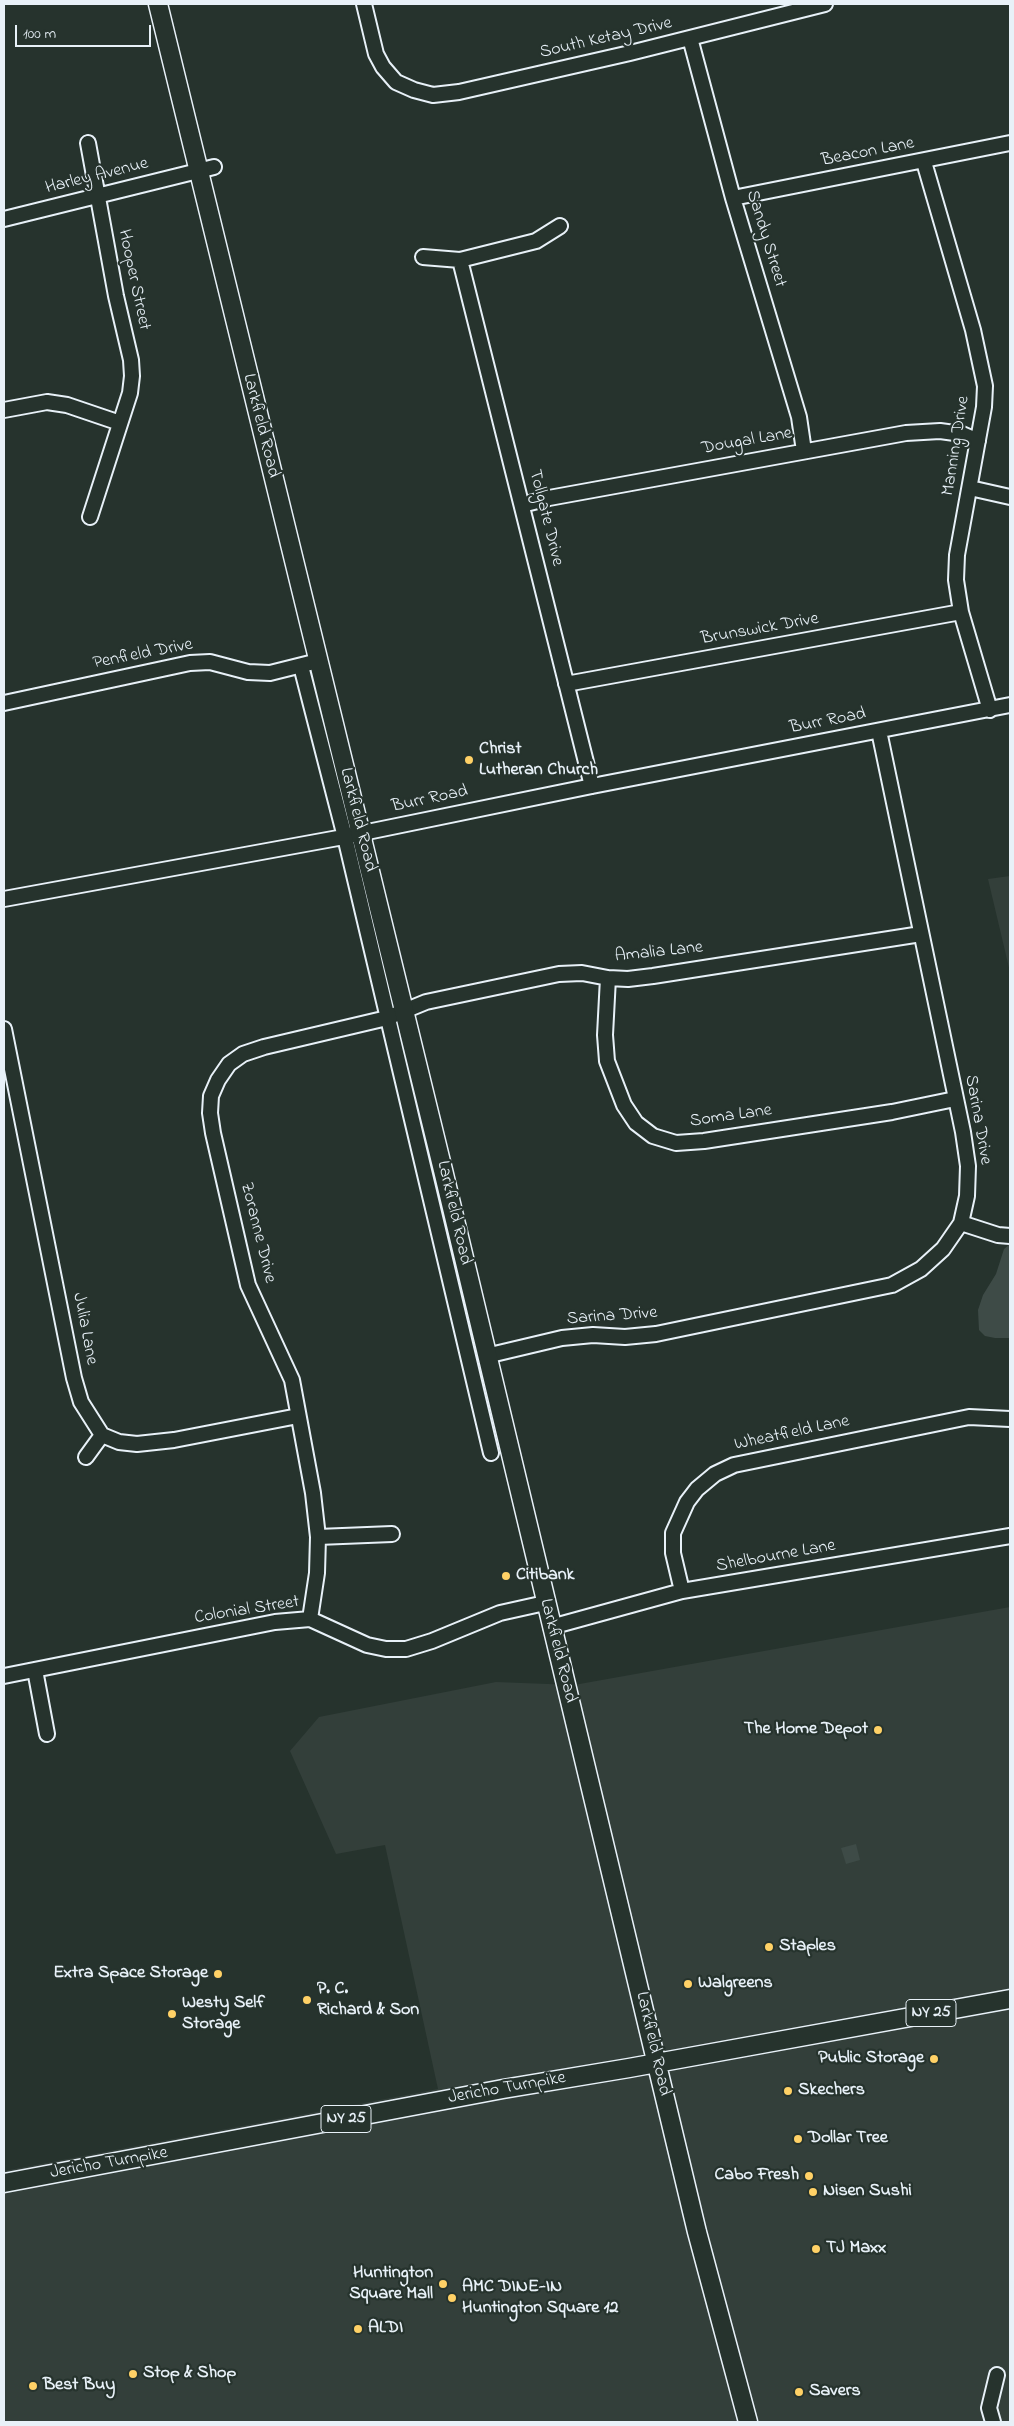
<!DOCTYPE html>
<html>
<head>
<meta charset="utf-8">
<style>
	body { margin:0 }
	#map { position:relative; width:1014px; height:2426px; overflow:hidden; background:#26332d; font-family:"Indie Flower",sans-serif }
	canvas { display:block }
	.frame { position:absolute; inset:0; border:5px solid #e8f1f8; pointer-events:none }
	.scale { position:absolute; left:15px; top:25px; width:136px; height:22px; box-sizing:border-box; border:2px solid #e8f1f8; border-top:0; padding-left:6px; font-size:15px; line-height:18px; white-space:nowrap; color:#e8f1f8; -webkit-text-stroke:4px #26332d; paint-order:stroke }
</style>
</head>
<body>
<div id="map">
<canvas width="1014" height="2426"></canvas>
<div class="frame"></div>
<div class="scale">100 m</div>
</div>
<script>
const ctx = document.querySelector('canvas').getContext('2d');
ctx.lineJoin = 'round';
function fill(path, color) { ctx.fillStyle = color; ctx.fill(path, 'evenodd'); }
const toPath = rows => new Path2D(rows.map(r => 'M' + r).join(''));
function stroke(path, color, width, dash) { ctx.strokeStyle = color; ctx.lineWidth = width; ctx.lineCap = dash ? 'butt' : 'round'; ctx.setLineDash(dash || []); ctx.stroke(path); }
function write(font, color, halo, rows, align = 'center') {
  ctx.font = font + ' "Indie Flower",sans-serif'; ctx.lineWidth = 4.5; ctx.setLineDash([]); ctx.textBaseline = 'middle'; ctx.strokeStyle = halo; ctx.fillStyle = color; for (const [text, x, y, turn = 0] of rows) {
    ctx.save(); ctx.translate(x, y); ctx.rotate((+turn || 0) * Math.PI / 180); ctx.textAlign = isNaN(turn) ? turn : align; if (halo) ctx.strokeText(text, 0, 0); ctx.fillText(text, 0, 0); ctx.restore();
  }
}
const built = toPath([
	[1010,876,1010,972,988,879],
	[1010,1607,1010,2422,4,2422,4,2171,438,2089,385,1845,336,1854,290,1751,319,1717,496,1682,574,1685]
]);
const green = toPath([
	[1010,1244,1010,1338,995,1338,985,1336,979,1330,978,1310,983,1295,996,1274,1004,1249],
	[856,1844,860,1860,846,1864,841,1848]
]);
const minor = toPath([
	[364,4,376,54,383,67,396,82,414,90,433,95,459,92,630,53,825,4],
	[690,38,733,198,799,417,804,451],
	[88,143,116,296,131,360,132,376,130,393,90,517],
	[924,162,973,330,985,386,984,407,957,555,956,580,961,612,990,710],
	[733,198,1010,143],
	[4,219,214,167],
	[423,257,460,260,536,241,560,226],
	[460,260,592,786],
	[4,410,47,402,67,405,120,423],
	[970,488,1010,497],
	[522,505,549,498,906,433,940,431,962,434,978,441],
	[301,666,345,837,491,1453],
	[566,684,961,612],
	[4,703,190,663,210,662,248,672,270,673,310,663],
	[4,899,338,838,592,786,1010,705],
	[608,978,605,1035,607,1061,624,1105,636,1123,653,1136,676,1143,704,1141,892,1112,955,1099],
	[4,1029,74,1378,81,1402,102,1435,119,1442,137,1444,174,1440,298,1416],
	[961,1223,998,1235,1010,1236],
	[486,1356,562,1338,593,1335,625,1337,656,1334,892,1285,921,1269,943,1249,961,1223,967,1196,968,1166,963,1132,879,731],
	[86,1457,102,1435],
	[318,1537,392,1534],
	[682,1591,673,1553,673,1533,687,1502,697,1489,715,1474,734,1465,969,1417,1010,1419],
	[310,1619,317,1573,318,1537,313,1493,292,1380,248,1285,213,1133,210,1113,211,1096,218,1080,229,1064,243,1054,264,1047,387,1018,426,1002,559,974,582,973,608,978,628,979,653,976,921,934],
	[551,1627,682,1591,1010,1536],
	[35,1670,47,1734],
	[4,1676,275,1622,310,1619,367,1645,386,1649,406,1649,432,1641,500,1613,545,1603],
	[993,2422,989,2408,997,2375]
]);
const major = toPath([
	[158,4,443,1170,697,2232,748,2422],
	[4,2183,503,2089,629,2068,1010,1999]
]);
const markers = [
	[469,760,5,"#ffd166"],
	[506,1576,5,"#ffd166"],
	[878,1730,5,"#ffd166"],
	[769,1947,5,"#ffd166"],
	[218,1974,5,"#ffd166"],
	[688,1984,5,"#ffd166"],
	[307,2000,5,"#ffd166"],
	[172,2014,5,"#ffd166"],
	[934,2059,5,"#ffd166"],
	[788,2091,5,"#ffd166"],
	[798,2139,5,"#ffd166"],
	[809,2176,5,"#ffd166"],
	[813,2192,5,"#ffd166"],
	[816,2249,5,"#ffd166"],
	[443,2284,5,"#ffd166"],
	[452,2298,5,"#ffd166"],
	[358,2329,5,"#ffd166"],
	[133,2374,5,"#ffd166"],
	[33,2386,5,"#ffd166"],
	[799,2392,5,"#ffd166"]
];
const shields = [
	[931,2013,50],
	[346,2119,50]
];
const shieldNames = [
	["NY 25",931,2013],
	["NY 25",346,2119]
];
const streetNames = [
	["South Ketay Drive",606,39,-13],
	["Beacon Lane",868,153,-11],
	["Harley Avenue",97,177,-14],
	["Sandy Street",765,239,73],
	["Hooper Street",133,280,78],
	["Larkfield Road",260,426,76],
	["Dougal Lane",747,442,-10],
	["Manning Drive",957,446,-81],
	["Tollgate Drive",545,518,76],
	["Brunswick Drive",760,630,-10],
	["Penfield Drive",143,655,-11],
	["Burr Road",828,722,-11],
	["Burr Road",430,800,-12],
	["Larkfield Road",357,820,76],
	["Amalia Lane",659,953,-6],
	["Soma Lane",731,1117,-8],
	["Sarina Drive",977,1120,80],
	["Larkfield Road",453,1213,77],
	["Zoranne Drive",257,1233,76],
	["Sarina Drive",612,1317,-4],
	["Julia Lane",84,1329,79],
	["Wheatfield Lane",792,1434,-12],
	["Shelbourne Lane",776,1557,-10],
	["Colonial Street",247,1611,-9],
	["Larkfield Road",557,1651,76],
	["Larkfield Road",652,2044,77],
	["Jericho Turnpike",507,2089,-10],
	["Jericho Turnpike",109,2164,-10]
];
const poiNames = [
	["Christ",479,750],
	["Lutheran Church",479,771],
	["Citibank",516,1576],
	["The Home Depot",868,1730,"right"],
	["Staples",779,1947],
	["Extra Space Storage",208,1974,"right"],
	["Walgreens",698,1984],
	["P. C.",317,1990],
	["Richard & Son",317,2011],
	["Westy Self",182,2004],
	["Storage",182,2025],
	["Public Storage",924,2059,"right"],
	["Skechers",798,2091],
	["Dollar Tree",808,2139],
	["Cabo Fresh",799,2176,"right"],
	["Nisen Sushi",823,2192],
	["TJ Maxx",826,2249],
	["Huntington",433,2274,"right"],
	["Square Mall",433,2295,"right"],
	["AMC DINE-IN",462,2288],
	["Huntington Square 12",462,2309],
	["ALDI",368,2329],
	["Stop & Shop",143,2374],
	["Best Buy",43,2386],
	["Savers",809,2392]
];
fill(built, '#333f3a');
fill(green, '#3e4b47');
stroke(minor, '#e8f1f8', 18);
stroke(major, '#e8f1f8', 21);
stroke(minor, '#26332d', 14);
stroke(major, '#26332d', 18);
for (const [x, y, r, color] of markers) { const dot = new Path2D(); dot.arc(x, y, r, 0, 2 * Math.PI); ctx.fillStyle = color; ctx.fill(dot); stroke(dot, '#26332d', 2); }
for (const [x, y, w] of shields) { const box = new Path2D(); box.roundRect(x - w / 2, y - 13.5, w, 27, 4); ctx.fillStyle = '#26332d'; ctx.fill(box); stroke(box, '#e8f1f8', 1); }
write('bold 16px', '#e8f1f8', null, shieldNames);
write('18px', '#e8f1f8', '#26332d', streetNames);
write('bold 18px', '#e8f1f8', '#26332d', poiNames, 'left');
</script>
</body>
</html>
